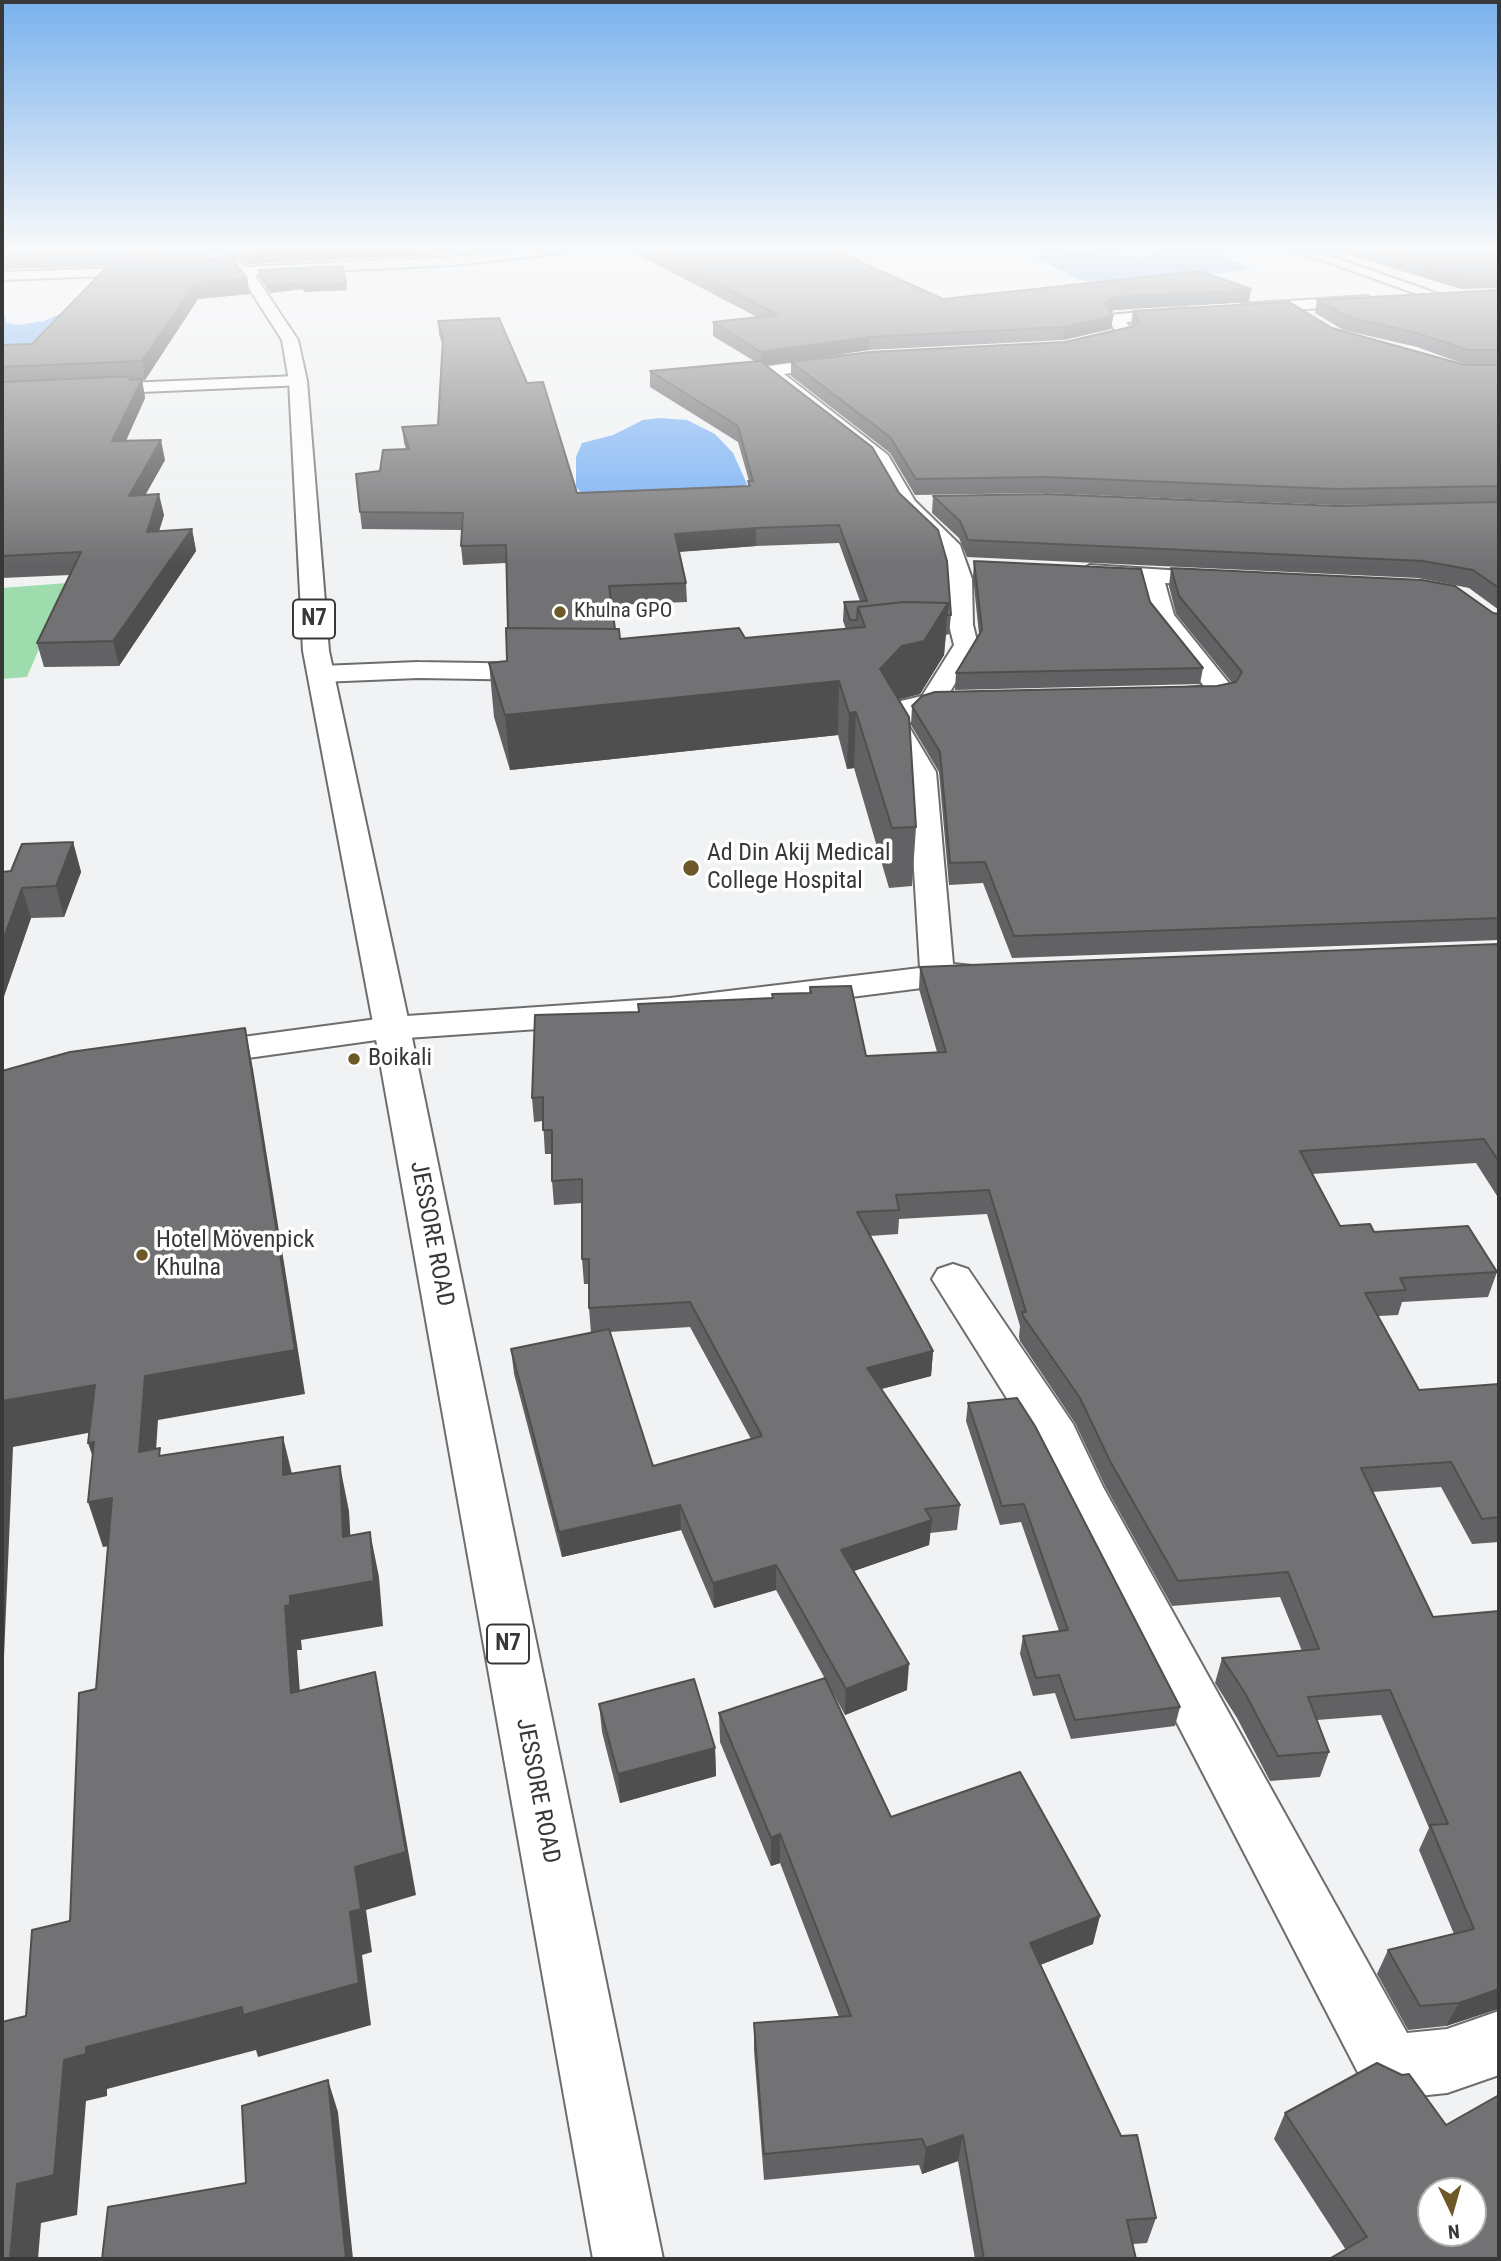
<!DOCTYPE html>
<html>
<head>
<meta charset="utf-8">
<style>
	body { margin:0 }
	#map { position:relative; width:1501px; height:2261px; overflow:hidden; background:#f0f2f3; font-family:"Roboto Condensed",sans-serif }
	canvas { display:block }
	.frame { position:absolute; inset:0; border:4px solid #383839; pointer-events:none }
	.north { position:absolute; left:1417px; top:2177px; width:70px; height:70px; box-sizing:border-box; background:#fff; border:2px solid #afafb0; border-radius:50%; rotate:175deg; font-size:19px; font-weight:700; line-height:28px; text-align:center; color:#383839 }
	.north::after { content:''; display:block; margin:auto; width:24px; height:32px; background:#6e5827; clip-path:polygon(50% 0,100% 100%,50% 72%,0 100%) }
</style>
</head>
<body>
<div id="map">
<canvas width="1501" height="2261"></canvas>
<div class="frame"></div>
<div class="north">N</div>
</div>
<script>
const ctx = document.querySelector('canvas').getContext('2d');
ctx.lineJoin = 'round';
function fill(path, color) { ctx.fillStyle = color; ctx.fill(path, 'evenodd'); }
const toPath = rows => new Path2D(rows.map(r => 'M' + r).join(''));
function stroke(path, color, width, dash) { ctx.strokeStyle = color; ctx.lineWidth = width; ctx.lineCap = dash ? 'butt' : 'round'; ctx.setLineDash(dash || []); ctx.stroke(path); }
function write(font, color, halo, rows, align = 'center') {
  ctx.font = font + ' "Roboto Condensed",sans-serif'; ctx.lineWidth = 7; ctx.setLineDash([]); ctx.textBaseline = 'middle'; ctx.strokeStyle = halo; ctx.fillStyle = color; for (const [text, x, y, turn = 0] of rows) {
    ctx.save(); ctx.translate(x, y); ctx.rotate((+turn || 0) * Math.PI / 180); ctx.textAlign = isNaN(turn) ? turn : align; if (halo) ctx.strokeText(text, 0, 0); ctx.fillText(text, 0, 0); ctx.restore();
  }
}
const green = toPath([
	[67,583,27,677,2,679,2,588]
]);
const water = toPath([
	[1167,249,1211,250,1252,269,1188,277,1096,282,1080,280,1033,256,1075,252,1144,257],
	[68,310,137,321,22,347,2,345,2,314,6,317,6,323,19,325,44,321],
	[660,418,687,420,715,434,733,453,747,484,737,496,589,502,576,487,576,457,582,443,613,435,643,420]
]);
const minor = toPath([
	[1291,249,1311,249,1444,296,1441,299,1431,299,1291,249],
	[153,267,160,271,158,274,2,280,2,272,153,267],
	[1367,296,1372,298,1372,304,1242,314,1234,309,1242,304,1367,296],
	[1185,308,1191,310,1191,316,1126,322,1135,334,1133,337,1081,349,1073,344,1075,341,1116,331,1106,318,1108,315,1185,308],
	[843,356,851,361,849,365,784,374,888,455,915,501,960,545,972,579,973,625,978,645,941,707,919,713,908,725,936,772,953,964,973,966,978,973,973,980,961,983,670,1020,392,1039,379,1036,374,1028,379,1020,392,1017,670,998,920,968,908,772,880,724,901,701,922,696,954,645,949,625,948,579,939,547,900,508,873,462,760,371,769,366,843,356],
	[298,376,304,377,307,381,304,385,2,398,2,388,298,376],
	[1090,565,1230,574,1234,579,1230,584,1222,586,1165,583,1174,615,1232,687,1236,693,1232,699,1179,704,1170,702,1166,696,1170,690,1204,686,1150,616,1141,582,1082,577,1079,572,1090,565],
	[418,662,542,664,551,667,555,672,551,677,542,680,418,678,321,682,312,679,308,674,312,669,321,666,418,662],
	[953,1264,968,1269,1073,1424,1103,1487,1407,2033,1447,2029,1499,2011,1499,2075,1447,2093,1390,2099,1367,2090,1057,1491,1035,1443,932,1279,938,1269,953,1264]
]);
const major = toPath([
	[526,249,568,249,561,253,454,265,245,275,238,271,245,267,454,257,526,249],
	[392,1017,405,1020,410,1028,405,1036,198,1065,185,1062,180,1054,185,1046,198,1043,392,1017]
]);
const highway = toPath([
	[188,249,206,249,250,268,298,340,307,381,329,651,410,1028,663,2259,593,2259,374,1028,303,651,289,381,282,340,240,274,188,249]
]);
const wall = toPath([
	[2,249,208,250,209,259,250,294,198,299,145,380,142,380,145,398,126,440,165,460,145,495,164,515,159,531,192,529,196,551,119,666,44,667,37,643,70,575,2,578,2,345,32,344,108,266,2,269],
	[212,249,454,249,452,254,248,264],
	[627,249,832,249,943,299,1249,302,1114,310,1111,313,1113,316,1111,329,1063,340,869,350,766,365,951,615,949,634,946,635,944,655,920,694,898,700,916,827,912,886,889,888,854,768,847,769,838,735,510,770,494,717,489,663,507,661,508,628,506,563,463,565,461,546,462,530,362,529,360,512,380,471,406,449,404,443,402,427,438,425,443,346,439,335,438,321,527,383,577,493,748,486,748,481,749,481,738,442,650,387,650,371,754,361,713,336,713,322,757,317],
	[839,543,860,601,844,602,843,621,846,629,745,638,620,639,615,629,612,605,687,602,686,583,679,552,756,546],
	[1329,249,1499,249,1499,288,1461,289],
	[258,270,347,290,304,292,303,289,270,293,259,277],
	[1499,290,1499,365,1464,364,1417,347,1343,330,1315,313,1317,300],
	[1133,311,1332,328,1465,365,1499,365,1499,610,1469,588,1418,578,967,557,959,538,932,513,933,496,1337,506,1477,503,1334,505,1043,493,915,495,890,453,791,376,791,362,1065,342,1133,327,1131,324],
	[974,561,1150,602,1203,668,1200,684,955,690,956,673,979,634,973,577],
	[1171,568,1499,614,1499,943,1499,940,1012,958,983,883,949,885,939,772,911,725,912,706,1217,686,1232,683,1176,614,1169,586],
	[73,842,81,872,64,917,31,918,2,1002,2,872,11,871],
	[1499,944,1499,1199,1476,1163,1312,1174,1340,1226,1374,1232,1497,1272,1488,1297,1402,1302,1398,1315,1378,1316,1419,1390,1499,1384,1499,1542,1472,1544,1441,1487,1372,1492,1433,1617,1499,1611,1499,2009,1498,2009,1446,2026,1408,2030,1377,1974,1388,1950,1454,1934,1419,1850,1429,1828,1381,1715,1317,1720,1329,1752,1320,1777,1270,1781,1237,1718,1215,1683,1222,1658,1302,1651,1280,1597,1172,1606,1105,1486,1075,1423,1020,1341,1019,1337,1020,1326,987,1214,899,1219,898,1234,870,1236,933,1351,931,1376,881,1389,960,1505,957,1530,930,1533,929,1545,853,1571,907,1690,845,1715,776,1590,714,1608,681,1530,562,1557,514,1374,511,1349,591,1333,589,1308,589,1284,584,1284,582,1259,582,1203,554,1205,552,1181,552,1154,545,1154,543,1121,534,1122,532,1098,639,1012,772,998,809,993,810,987,866,1056,937,1052,919,989,920,967],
	[690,1327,751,1439,653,1466,609,1332],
	[968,1403,1180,1707,1175,1726,1071,1739,1055,1693,1033,1696,1020,1654,1023,1636,1059,1631,1021,1522,1000,1525,966,1421],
	[599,1704,715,1748,716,1776,620,1803,602,1732],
	[719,1713,891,1817,1093,1944,1040,1965,1156,2218,1147,2243,1133,2244,1136,2259,975,2259,958,2161,922,2174,919,2165,764,2180,754,2050,754,2023,839,2017,780,1863,771,1866,720,1742],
	[1285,2113,1446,2125,1499,2259,1346,2250,1274,2139]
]);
const shadedWall = toPath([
	[320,249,454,249,452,254,248,264,246,252],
	[247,278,250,294,198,299,145,380,142,361,195,283],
	[302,282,346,283,347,290,304,292,303,289,270,293,268,285],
	[1251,289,1249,302,1114,310,1103,318,1105,304,1115,297],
	[1113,316,1111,329,1063,340,1064,327],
	[869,337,869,350,761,366,761,352],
	[132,376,135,393,142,379,145,398,117,461,112,441,129,380],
	[161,440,165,460,133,517,129,496],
	[159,494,164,515,152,554,147,532],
	[756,528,756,546,675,552,675,534],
	[192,529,196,551,119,666,113,641],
	[948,603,944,655,920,694,899,699,877,724,880,669,902,646],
	[839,681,838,735,510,770,505,715],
	[856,712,854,768,847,769,849,713],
	[73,842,81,872,64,917,56,886],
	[22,888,31,918,2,1002,2,943],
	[245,1028,253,1069,305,1394,158,1420,153,1496,139,1452,145,1376],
	[933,1351,931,1376,866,1393,867,1368],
	[95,1385,109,1429,13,1447,2,1703,2,1401],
	[283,1437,294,1482,283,1475],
	[94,1442,103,1487,88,1443],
	[340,1466,349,1511,353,1582,343,1537],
	[112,1498,127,1543,103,1547,88,1502],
	[680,1505,681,1530,562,1557,559,1532],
	[932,1520,929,1545,840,1576,841,1550],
	[370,1532,379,1577,383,1626,301,1640,302,1650,297,1650,303,1737,291,1693,285,1606,290,1596],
	[776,1565,776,1590,714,1608,713,1583],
	[909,1664,907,1690,845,1715,846,1689],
	[375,1672,384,1716,416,1895,366,1910,372,1952,362,1955,371,2025,258,2057,256,2050,107,2089,107,2096,86,2101,77,2215,41,2223,38,2259,10,2259,17,2184,64,2060,86,2047,350,1912],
	[715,1748,716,1776,620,1803,618,1774],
	[780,1834,780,1863,771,1866,771,1838],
	[1100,1916,1093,1944,1025,1971,1030,1943],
	[1499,1989,1499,2006,1498,2009,1446,2026,1459,2003],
	[328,2080,338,2112,353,2259,346,2259],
	[963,2135,958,2161,922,2174,926,2148]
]);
const building = toPath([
	[2,249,204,249,208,250,2,257,2,249],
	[238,249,320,249,246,252,238,249],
	[649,249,832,249,943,299,1200,271,1251,289,1115,297,1105,304,1113,316,1064,327,869,337,761,352,713,322,778,315,649,249],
	[1371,249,1499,249,1499,276,1463,277,1371,249],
	[231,258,247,278,195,283,142,361,2,367,2,345,32,344,111,263,231,258],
	[343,266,346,283,303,285,302,282,268,285,258,270,343,266],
	[1499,290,1499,350,1468,350,1420,334,1346,316,1317,300,1499,290],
	[1289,302,1332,328,1465,365,1499,365,1499,486,1337,489,1045,477,916,479,890,437,791,362,870,352,1065,342,1135,326,1139,321,1133,311,1289,302],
	[499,318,527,383,543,382,577,493,750,486,748,481,753,481,738,426,650,371,760,361,872,447,899,493,938,530,947,561,951,615,947,615,948,603,904,602,858,607,857,620,850,620,844,602,867,601,839,525,756,528,675,534,686,583,609,586,615,629,508,628,506,545,461,546,463,513,360,512,356,474,380,471,383,450,409,449,402,427,438,425,443,337,438,321,499,318],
	[132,376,129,380,142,379,112,441,161,440,129,496,159,494,147,532,192,529,113,641,37,643,81,552,2,556,2,382,132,376],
	[1045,494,1337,506,1499,502,1499,588,1473,570,1423,561,968,540,960,521,933,496,1045,494],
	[974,561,1141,569,1150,602,1203,668,956,673,982,630,974,561],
	[1171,568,1422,580,1455,586,1493,613,1499,614,1499,918,1014,936,985,862,950,863,940,752,912,706,922,696,935,692,1217,686,1236,682,1242,672,1179,596,1171,568],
	[904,602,948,603,924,641,902,646,880,669,909,717,916,827,892,828,856,712,849,713,839,681,505,715,489,663,507,661,506,628,619,629,620,639,739,628,745,638,865,627,858,607,904,602],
	[73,842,56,886,22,888,2,943,2,872,11,871,22,844,73,842],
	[1499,944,1499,1162,1484,1139,1300,1151,1340,1226,1370,1224,1374,1232,1468,1226,1497,1272,1400,1278,1406,1290,1365,1293,1419,1390,1499,1384,1499,1517,1482,1519,1451,1462,1361,1468,1433,1617,1499,1611,1499,1989,1459,2003,1420,2006,1388,1950,1474,1929,1430,1825,1448,1824,1390,1690,1308,1697,1329,1752,1278,1756,1245,1693,1222,1658,1319,1649,1288,1572,1178,1581,1110,1461,1080,1398,1023,1316,1022,1312,1026,1312,989,1190,896,1195,899,1210,857,1212,933,1351,867,1368,960,1505,925,1509,932,1520,841,1550,909,1664,846,1689,776,1565,713,1583,680,1505,559,1532,511,1349,609,1329,653,1466,762,1436,690,1302,589,1308,589,1259,582,1259,582,1179,552,1181,552,1130,543,1130,543,1097,532,1098,535,1015,639,1012,638,1004,773,998,772,994,811,993,810,987,851,986,866,1056,946,1052,920,967,1499,944],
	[245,1028,295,1350,145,1376,139,1452,160,1448,159,1456,283,1437,283,1475,340,1466,343,1537,370,1532,374,1581,290,1596,290,1605,285,1606,291,1693,375,1672,406,1852,355,1867,361,1909,350,1912,359,1983,243,2015,242,2007,86,2047,86,2054,64,2060,54,2175,17,2184,10,2259,2,2259,2,2022,26,2016,32,1930,70,1921,79,1693,96,1689,112,1498,88,1502,94,1442,88,1443,95,1385,2,1401,2,1071,70,1052,245,1028],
	[1017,1398,1035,1426,1180,1707,1075,1720,1059,1675,1036,1678,1023,1636,1068,1630,1024,1504,1002,1506,968,1403,1017,1398],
	[825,1678,891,1817,1020,1772,1100,1916,1030,1943,1121,2136,1137,2135,1156,2218,1127,2220,1136,2259,984,2259,963,2135,926,2148,922,2139,764,2154,754,2023,851,2016,780,1834,771,1838,719,1713,825,1678],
	[694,1679,715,1748,618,1774,599,1704,694,1679],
	[1377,2063,1402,2075,1409,2074,1446,2125,1499,2095,1499,2259,1329,2259,1367,2237,1285,2113,1377,2063],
	[1431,2191,1473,2191,1473,2233,1431,2233,1431,2191],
	[328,2080,346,2259,102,2259,108,2207,246,2183,242,2106,328,2080]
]);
const markers = [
	[560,612,7,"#6e5827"],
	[691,868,9,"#6e5827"],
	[354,1059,7,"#6e5827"],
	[142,1255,7,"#6e5827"]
];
const farPoinames = [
	["Khulna GPO",574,612]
];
const shields = [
	[314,619,42],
	[508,1644,42]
];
const shieldNames = [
	["N7",314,619],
	["N7",508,1644]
];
const poiNames = [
	["Ad Din Akij Medical",707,854],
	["College Hospital",707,882],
	["Boikali",368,1059],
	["Hotel Mövenpick",156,1241],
	["Khulna",156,1269]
];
const streetNames = [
	["JESSORE ROAD",431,1234,79],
	["JESSORE ROAD",537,1791,79]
];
fill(green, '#9fdcad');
fill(water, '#72acf4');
stroke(minor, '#6c6d6f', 4);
stroke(major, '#6c6d6f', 4);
stroke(highway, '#6c6d6f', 4);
fill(minor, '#fff');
fill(major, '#fff');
fill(highway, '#fff');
fill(wall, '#626163');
fill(shadedWall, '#504f50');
fill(building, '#727173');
stroke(building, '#504f50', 2);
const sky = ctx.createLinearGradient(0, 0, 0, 565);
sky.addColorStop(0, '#79b1ed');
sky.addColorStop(0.44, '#f8f9fa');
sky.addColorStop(1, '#f8f9fa00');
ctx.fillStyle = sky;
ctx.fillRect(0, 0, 1501, 565);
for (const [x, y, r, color] of markers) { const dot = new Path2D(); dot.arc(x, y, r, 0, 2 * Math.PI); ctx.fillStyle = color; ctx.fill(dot); stroke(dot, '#fff', 2.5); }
write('21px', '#383839', '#fff', farPoinames, 'left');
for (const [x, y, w] of shields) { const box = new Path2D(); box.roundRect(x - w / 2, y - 19.5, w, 39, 5); ctx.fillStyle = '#fff'; ctx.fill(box); stroke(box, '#383839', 2); }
write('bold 23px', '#383839', null, shieldNames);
write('24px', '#383839', '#fff', poiNames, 'left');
write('24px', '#383839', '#fff', streetNames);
</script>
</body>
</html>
